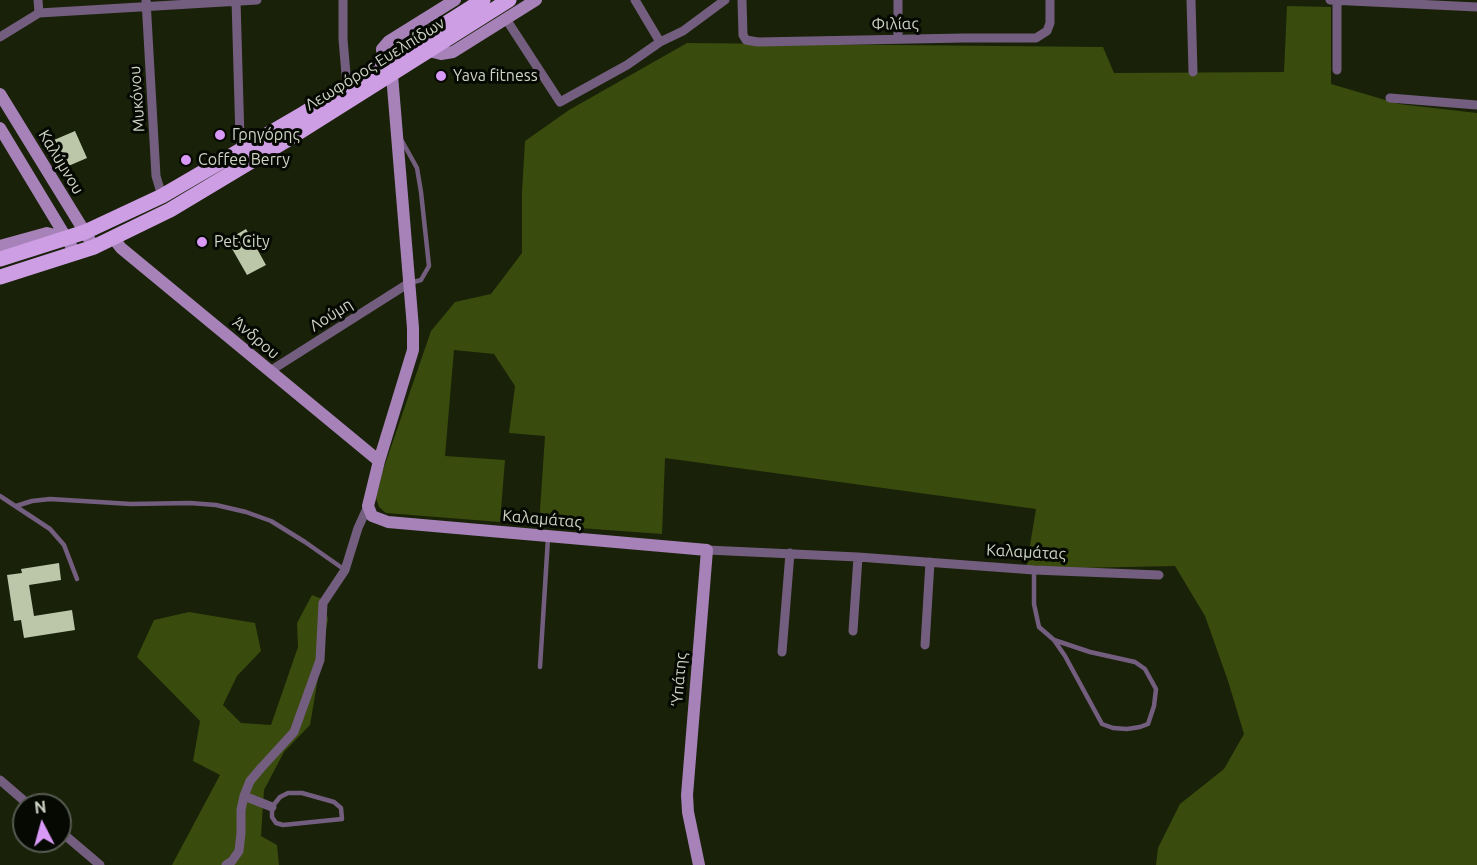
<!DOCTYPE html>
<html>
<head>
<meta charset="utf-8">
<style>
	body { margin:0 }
	#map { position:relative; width:1477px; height:865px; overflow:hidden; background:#192109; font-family:Ubuntu,sans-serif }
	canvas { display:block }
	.north { position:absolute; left:12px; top:793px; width:60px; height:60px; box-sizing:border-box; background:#060902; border:2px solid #565a50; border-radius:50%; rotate:354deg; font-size:16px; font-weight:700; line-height:24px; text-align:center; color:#ced4c5 }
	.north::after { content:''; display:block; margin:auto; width:21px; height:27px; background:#d99af7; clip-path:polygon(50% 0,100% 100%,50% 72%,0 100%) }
</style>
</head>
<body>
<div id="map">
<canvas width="1477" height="865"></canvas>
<div class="north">N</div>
</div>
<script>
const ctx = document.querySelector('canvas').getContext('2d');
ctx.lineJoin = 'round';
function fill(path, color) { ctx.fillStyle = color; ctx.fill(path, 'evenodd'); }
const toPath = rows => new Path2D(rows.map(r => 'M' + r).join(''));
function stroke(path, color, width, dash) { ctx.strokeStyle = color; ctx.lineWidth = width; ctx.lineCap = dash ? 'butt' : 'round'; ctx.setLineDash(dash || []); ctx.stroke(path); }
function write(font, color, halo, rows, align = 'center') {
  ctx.font = font + ' Ubuntu,sans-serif'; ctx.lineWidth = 6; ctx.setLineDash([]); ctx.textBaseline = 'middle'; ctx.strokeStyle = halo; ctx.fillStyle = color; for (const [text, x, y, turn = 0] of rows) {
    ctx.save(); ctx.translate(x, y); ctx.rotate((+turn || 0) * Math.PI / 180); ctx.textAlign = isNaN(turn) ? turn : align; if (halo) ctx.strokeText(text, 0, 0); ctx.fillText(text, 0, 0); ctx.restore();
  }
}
const green = toPath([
	[1287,6,1331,7,1331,84,1399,104,1477,113,1477,865,1156,865,1158,848,1180,804,1224,769,1244,734,1228,681,1205,616,1175,566,1026,569,1036,509,665,458,662,534,539,525,545,436,509,433,515,386,494,354,454,350,445,456,505,460,500,522,386,513,379,507,376,498,383,470,431,331,455,302,491,294,522,253,522,192,525,141,569,110,687,43,1103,47,1114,73,1284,72],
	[312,595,322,599,328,619,310,725,284,752,264,790,261,836,277,845,279,865,172,865,220,775,193,761,200,721,137,657,154,620,189,612,255,623,261,651,237,676,223,705,241,723,271,725,298,647,297,623]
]);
const building = toPath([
	[75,131,87,158,66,167,54,140],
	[246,229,266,265,247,275,227,240],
	[59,563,61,580,29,585,34,616,72,610,75,630,24,638,21,620,14,621,7,575,22,573,21,569]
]);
const lane = toPath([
	[402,141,417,168,421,192,429,266,421,280,410,283],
	[0,496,50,529,64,545,77,579],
	[16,506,32,501,50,499,131,504,190,503,216,505,246,512,271,521,305,542,345,570],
	[1034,570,1034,604,1039,627,1054,640,1065,656,1102,724,1113,728,1127,729,1140,727,1148,724,1154,706,1156,689,1145,669,1135,662,1090,652,1054,640],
	[540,667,548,538],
	[288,793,302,793,334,802,341,808,342,819,283,825,276,823,272,817,272,807,280,797,288,793]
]);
const street = toPath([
	[38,0,39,13],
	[146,0,156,176,162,196],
	[236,0,240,139,242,150],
	[343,0,343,39,347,86],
	[635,0,660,42],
	[742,0,743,35,746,40,758,42,964,38,1036,38,1047,31,1050,23,1050,0],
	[1191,0,1193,72],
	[1330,0,1477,7],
	[1337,0,1337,70],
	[506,19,560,102,627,65,660,42,683,31,725,0],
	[0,37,39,13,257,0],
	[898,39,898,0],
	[1390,98,1477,105],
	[270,371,409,283],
	[707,550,858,557,1034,570,1159,575],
	[853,631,858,557],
	[925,645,930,562],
	[782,652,790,553],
	[0,780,29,805],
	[244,796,250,781,261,768,294,732,320,660,323,603,345,570,358,528,368,506],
	[60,831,100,865],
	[226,865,232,861,239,851,241,833,241,810,244,796,272,807]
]);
const secondary = toPath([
	[429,51,441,54,453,52,536,0],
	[383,63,382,49,389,41,455,0],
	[392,75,413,328,413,350,379,461,368,506,372,516,388,522,707,550,687,795,688,812,699,865],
	[0,94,94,247],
	[0,128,76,254],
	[114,239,121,248,379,461],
	[0,246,47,233,67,238]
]);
const primary = toPath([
	[0,259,85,232,162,196,301,115,483,0],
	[0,277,94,247,170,210,285,141,509,0]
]);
const markers = [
	[441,76,6,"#d99af7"],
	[220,135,6,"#d99af7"],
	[186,160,6,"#d99af7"],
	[202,242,6,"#d99af7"]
];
const streetNames = [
	["Φιλίας",895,24,-1],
	["Λεωφόρος Ευελπίδων",375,64,-32],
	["Μυκόνου",137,99,-94],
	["Καλύμνου",61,162,59],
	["Λούμη",331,315,-32],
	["Άνδρου",256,338,40],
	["Καλαμάτας",542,519,5],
	["Καλαμάτας",1026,552,3],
	["Ύπάτης",679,679,-85]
];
const poiNames = [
	["Yava fitness",453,76],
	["Γρηγόρης",232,135],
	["Coffee Berry",198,160],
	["Pet City",214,242]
];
fill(green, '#394b0d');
fill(building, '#bcc7aa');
stroke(lane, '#745e7f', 4.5);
stroke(street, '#745e7f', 9);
stroke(secondary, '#a682b8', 12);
stroke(primary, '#cd9ee4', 15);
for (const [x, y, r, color] of markers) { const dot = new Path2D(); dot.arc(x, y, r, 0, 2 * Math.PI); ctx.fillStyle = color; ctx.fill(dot); stroke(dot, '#060902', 2); }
write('16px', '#ced4c5', '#060902', streetNames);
write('16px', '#ced4c5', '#060902', poiNames, 'left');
</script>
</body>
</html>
